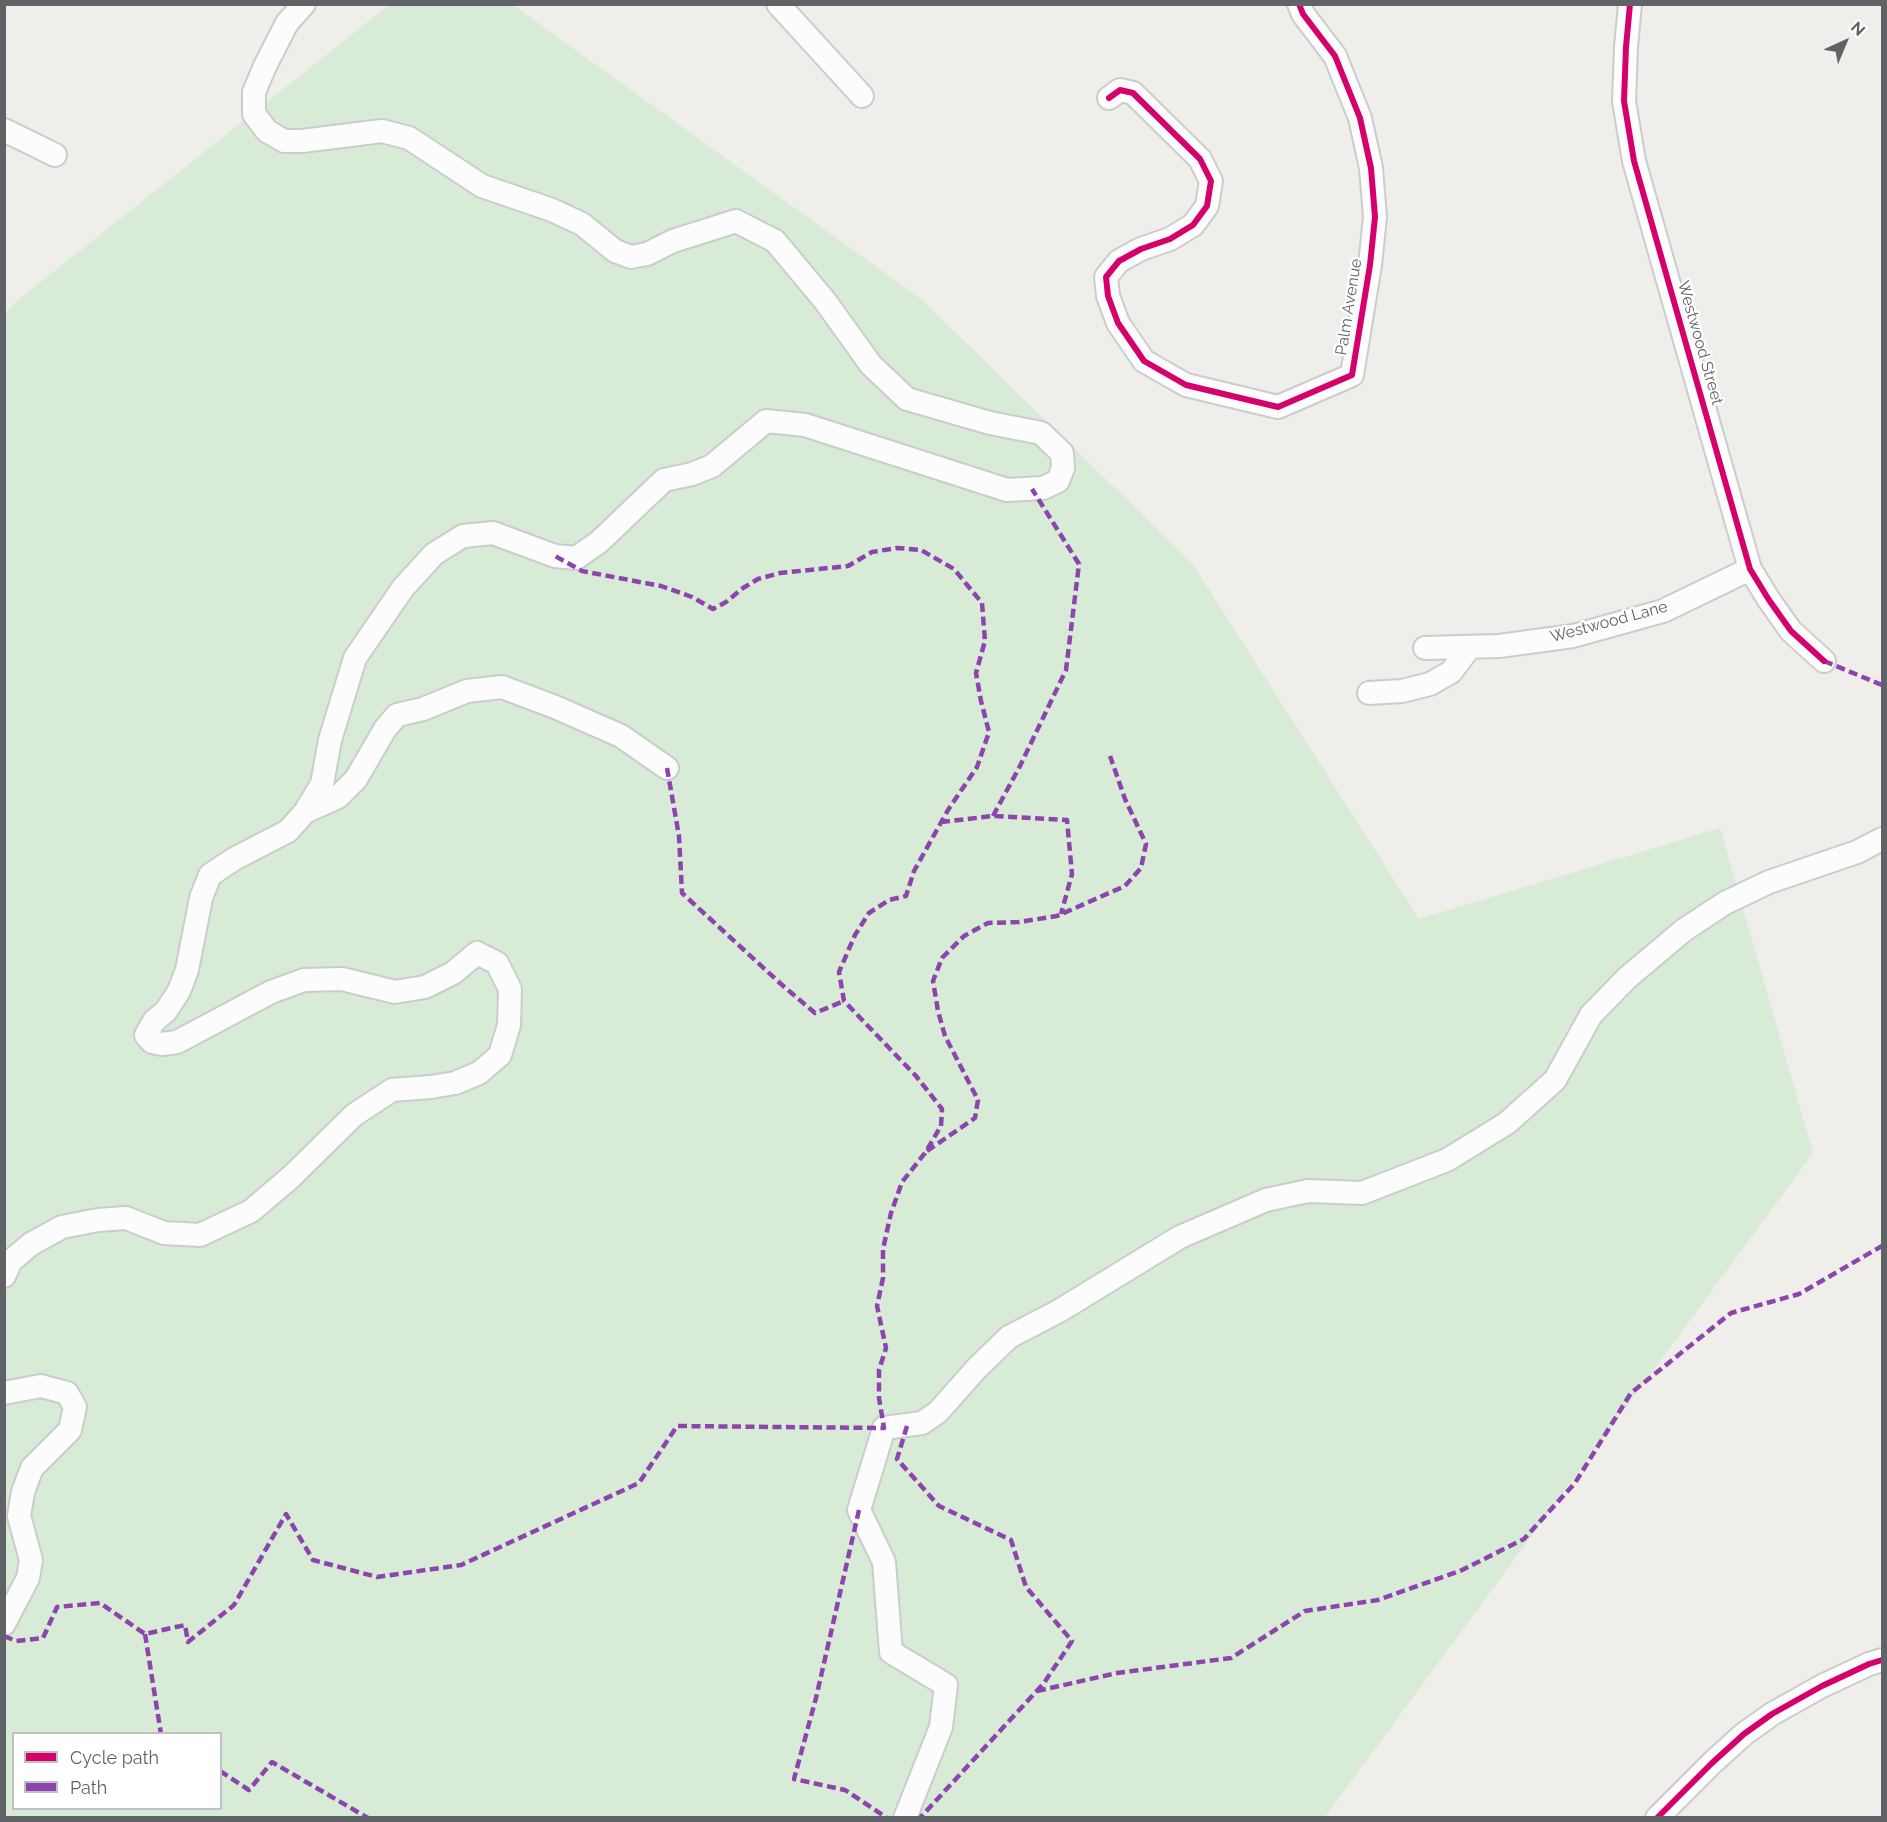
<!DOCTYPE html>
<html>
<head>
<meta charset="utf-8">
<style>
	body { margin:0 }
	#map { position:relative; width:1887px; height:1822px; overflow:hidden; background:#efeeea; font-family:Raleway,sans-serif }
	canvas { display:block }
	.frame { position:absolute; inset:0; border:6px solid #5f6368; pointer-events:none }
	.legend { position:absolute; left:12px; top:1732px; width:210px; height:78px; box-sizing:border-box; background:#fff; border:2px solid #bfc1c3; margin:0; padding:8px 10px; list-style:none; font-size:18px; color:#5f6368 }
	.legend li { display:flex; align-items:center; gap:12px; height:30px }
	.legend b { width:30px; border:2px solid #bfc1c3 }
	.north { position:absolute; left:1815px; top:12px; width:60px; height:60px; -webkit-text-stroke:4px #fff; paint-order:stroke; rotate:44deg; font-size:16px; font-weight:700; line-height:24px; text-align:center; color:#5f6368 }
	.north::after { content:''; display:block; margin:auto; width:21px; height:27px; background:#5f6368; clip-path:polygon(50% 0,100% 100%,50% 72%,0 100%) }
</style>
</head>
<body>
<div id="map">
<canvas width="1887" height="1822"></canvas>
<div class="frame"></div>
<ul class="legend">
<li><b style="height:8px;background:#d6006c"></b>Cycle path</li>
<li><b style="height:8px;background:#8e44ad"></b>Path</li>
</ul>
<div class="north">N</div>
</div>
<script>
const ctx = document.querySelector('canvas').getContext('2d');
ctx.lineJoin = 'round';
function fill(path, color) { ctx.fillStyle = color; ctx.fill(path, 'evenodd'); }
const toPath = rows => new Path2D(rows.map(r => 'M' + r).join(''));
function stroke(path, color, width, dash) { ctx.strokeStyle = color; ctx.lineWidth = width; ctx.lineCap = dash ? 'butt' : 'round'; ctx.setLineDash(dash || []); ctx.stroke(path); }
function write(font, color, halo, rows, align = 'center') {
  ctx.font = font + ' Raleway,sans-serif'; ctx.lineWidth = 4.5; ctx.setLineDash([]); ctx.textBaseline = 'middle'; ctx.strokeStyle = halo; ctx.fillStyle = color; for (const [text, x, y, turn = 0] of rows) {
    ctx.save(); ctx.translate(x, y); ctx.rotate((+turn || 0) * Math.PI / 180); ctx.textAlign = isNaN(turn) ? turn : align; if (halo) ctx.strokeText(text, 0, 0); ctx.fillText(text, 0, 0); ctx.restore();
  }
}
const green = toPath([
	[389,5,513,5,921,299,1192,563,1419,919,1720,828,1813,1153,1325,1817,5,1818,5,314,18,300],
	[14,1734,220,1734,220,1808,14,1808]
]);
const minor = toPath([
	[778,4,862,96],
	[1630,4,1626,47,1624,101,1634,161,1750,569,1769,600,1791,631,1824,661],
	[1109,98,1120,90,1133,93,1200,159,1211,181,1207,206,1193,225,1170,239,1141,249,1119,261,1106,277,1108,296,1118,323,1144,361,1186,385,1278,407,1352,375,1370,265,1375,217,1371,168,1360,118,1335,56,1303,14,1299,4],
	[4,130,55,155],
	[1425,648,1499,646,1573,636,1663,611,1750,569],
	[1369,693,1402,691,1430,684,1451,672,1470,647],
	[305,812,338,797,356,779,385,729,397,715,423,709,467,691,502,687,555,707,621,736,667,768],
	[4,1276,11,1261,31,1244,62,1227,98,1220,126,1218,164,1233,200,1235,251,1211,291,1177,354,1115,392,1090,431,1087,455,1083,479,1073,500,1055,509,1025,510,989,497,963,477,953,453,973,425,987,395,992,342,979,304,980,271,992,177,1042,162,1044,152,1042,146,1035,154,1021,166,1011,179,991,187,970,201,898,210,875,234,859,288,831,305,812,322,784,330,740,355,658,403,588,434,554,463,536,493,533,555,556,576,558,599,542,664,480,692,474,712,466,766,421,805,425,1007,490,1043,488,1058,481,1063,468,1062,453,1041,433,990,423,907,399,871,365,825,301,775,241,736,221,673,241,647,254,631,257,615,251,582,224,552,210,482,186,409,138,382,131,302,141,284,141,267,131,254,114,254,92,265,66,287,23,304,4],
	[4,1393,41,1386,67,1393,75,1407,70,1430,32,1468,23,1492,19,1516,31,1560,28,1578,4,1624],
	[905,1818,941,1727,946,1685,891,1652,884,1562,859,1510,884,1428,922,1423,938,1412,977,1368,1009,1337,1059,1311,1180,1237,1266,1200,1308,1191,1362,1193,1447,1160,1507,1123,1555,1080,1591,1015,1627,978,1684,930,1725,903,1769,882,1857,852,1882,839],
	[1657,1818,1712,1763,1744,1734,1772,1714,1822,1686,1869,1664,1882,1660]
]);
const quiet = toPath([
	[1824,661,1882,685],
	[667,768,679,836,682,893,781,984,815,1013,844,1001],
	[993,816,1020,766,1066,670,1079,564,1032,489],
	[941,822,993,816,1067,820,1072,874,1061,914],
	[927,1151,975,1118,978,1100,945,1036,938,1011,933,981,942,958,964,936,988,923,1019,922,1057,916,1125,886,1141,868,1146,844,1125,799,1110,756],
	[907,1426,897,1459,939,1506,1011,1540,1026,1587,1072,1641,1044,1683,920,1818],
	[859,1510,816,1698,794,1779,845,1790,887,1818],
	[145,1634,161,1734],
	[4,1636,16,1641,43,1638,57,1607,100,1603,145,1634,185,1625,188,1642,234,1605,286,1514,313,1560,377,1577,461,1565,639,1483,677,1426,884,1428,879,1398,879,1370,886,1348,877,1306,883,1278,883,1249,891,1213,902,1182,925,1153,941,1126,942,1109,916,1076,844,1001,839,972,855,935,869,913,889,900,906,896,914,871,948,810,977,767,989,732,981,701,976,673,985,641,982,603,954,569,921,550,897,548,872,552,848,566,780,573,758,579,743,588,726,602,713,609,692,597,661,586,582,571,555,556],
	[1037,1691,1117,1673,1231,1658,1305,1611,1378,1600,1460,1571,1524,1539,1575,1483,1631,1393,1731,1313,1799,1294,1882,1246],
	[220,1771,249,1790,272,1762,368,1818]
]);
const cycleway = toPath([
	[1630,4,1626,47,1624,101,1634,161,1750,569,1769,600,1791,631,1824,661],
	[1109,98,1120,90,1133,93,1200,159,1211,181,1207,206,1193,225,1170,239,1141,249,1119,261,1106,277,1108,296,1118,323,1144,361,1186,385,1278,407,1352,375,1370,265,1375,217,1371,168,1360,118,1335,56,1303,14,1299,4],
	[1657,1818,1712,1763,1744,1734,1772,1714,1822,1686,1869,1664,1882,1660]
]);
const streetNames = [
	["Palm Avenue",1349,307,-81],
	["Westwood Street",1700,343,74],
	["Westwood Lane",1609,622,-15]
];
fill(green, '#d8ebd6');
stroke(minor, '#cbcccc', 26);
stroke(minor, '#fdfcfc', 22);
stroke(quiet, '#8e44ad', 4.5, [9, 4.5]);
stroke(cycleway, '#d6006c', 6);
write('16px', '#5f6368', '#fff', streetNames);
</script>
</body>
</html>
